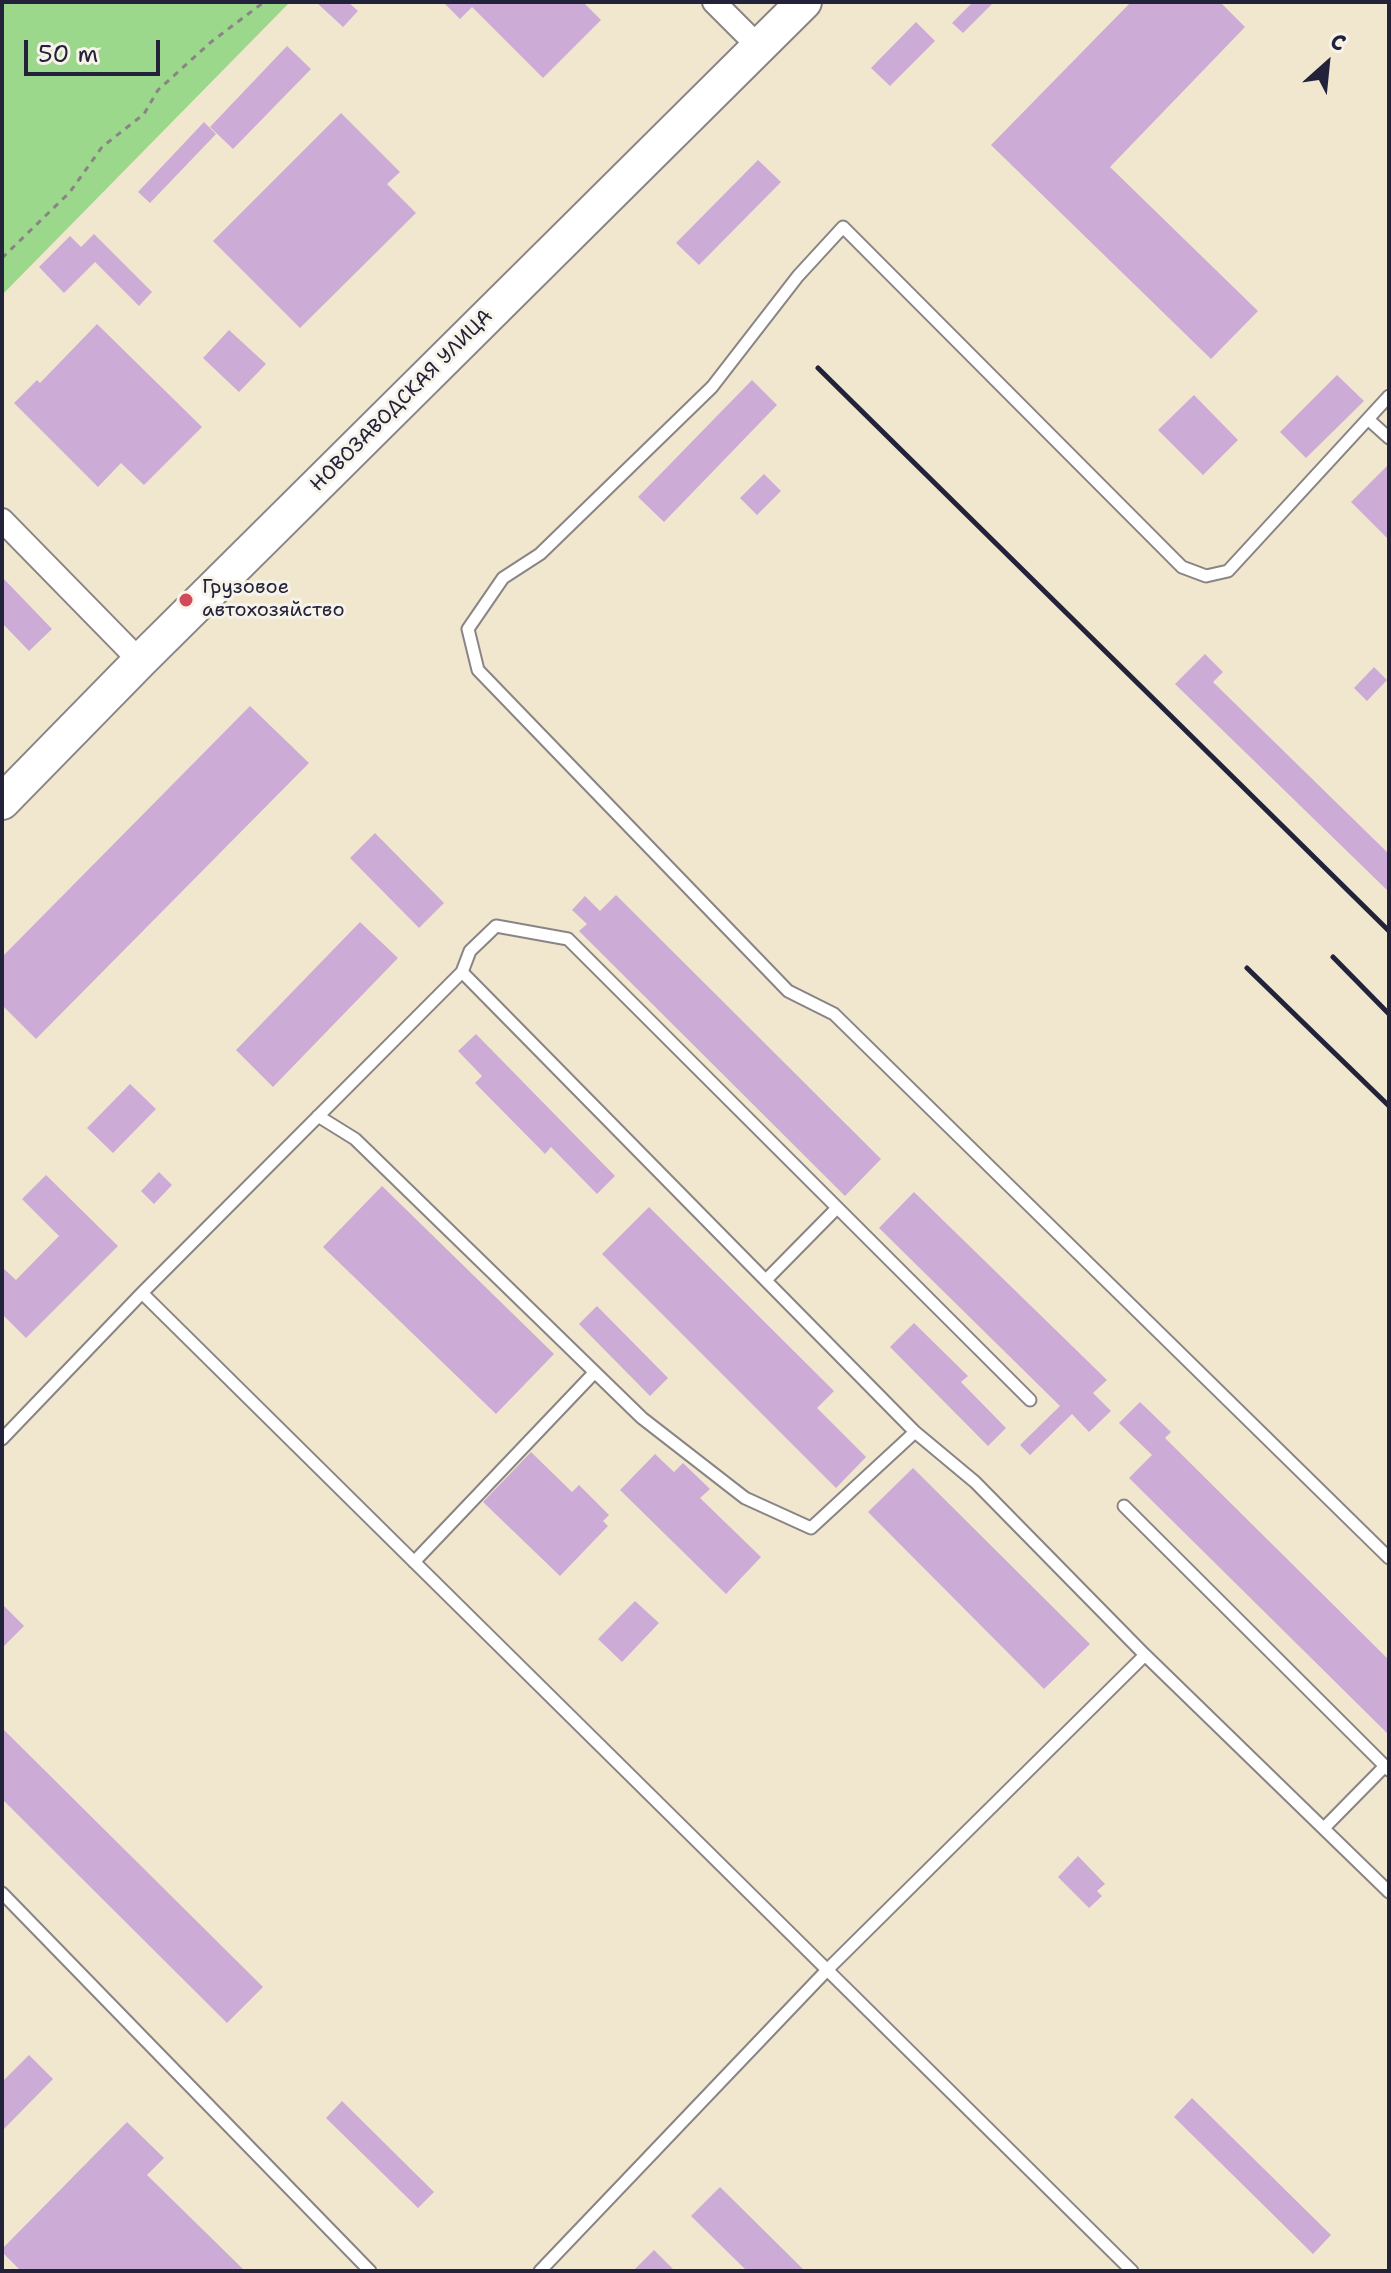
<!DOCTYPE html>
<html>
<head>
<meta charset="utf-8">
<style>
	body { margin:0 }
	#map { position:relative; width:1391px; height:2273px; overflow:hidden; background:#f1e7cf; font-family:"Shantell Sans",sans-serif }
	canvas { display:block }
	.frame { position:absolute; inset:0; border:4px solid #22223b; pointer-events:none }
	.north { position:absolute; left:1287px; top:24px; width:80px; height:80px; -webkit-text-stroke:6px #f7f3e8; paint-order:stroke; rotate:27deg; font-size:22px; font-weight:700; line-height:32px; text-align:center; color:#22223b }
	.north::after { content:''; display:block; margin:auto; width:28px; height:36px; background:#22223b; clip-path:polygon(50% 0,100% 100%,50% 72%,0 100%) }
	.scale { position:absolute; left:24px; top:40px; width:136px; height:36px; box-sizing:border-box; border:4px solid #22223b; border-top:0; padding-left:10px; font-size:24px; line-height:28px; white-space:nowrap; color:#22223b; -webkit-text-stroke:6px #f7f3e8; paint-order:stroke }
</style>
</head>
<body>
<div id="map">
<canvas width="1391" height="2273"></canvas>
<div class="frame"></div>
<div class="north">С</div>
<div class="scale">50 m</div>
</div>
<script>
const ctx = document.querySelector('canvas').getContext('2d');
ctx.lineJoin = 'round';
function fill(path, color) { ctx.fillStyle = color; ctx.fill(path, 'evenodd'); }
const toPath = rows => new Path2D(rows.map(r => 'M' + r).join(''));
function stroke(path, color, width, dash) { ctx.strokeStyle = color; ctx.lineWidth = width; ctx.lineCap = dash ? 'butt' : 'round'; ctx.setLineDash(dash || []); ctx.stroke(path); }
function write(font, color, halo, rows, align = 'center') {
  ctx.font = font + ' "Shantell Sans",sans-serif'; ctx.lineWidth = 6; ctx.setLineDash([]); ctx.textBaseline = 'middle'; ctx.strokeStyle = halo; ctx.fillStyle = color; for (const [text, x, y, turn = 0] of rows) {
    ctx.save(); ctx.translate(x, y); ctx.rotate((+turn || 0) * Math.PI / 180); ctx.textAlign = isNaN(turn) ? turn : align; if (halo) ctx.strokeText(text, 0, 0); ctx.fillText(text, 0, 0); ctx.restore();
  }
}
const green = toPath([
	[2,2,290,2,2,295]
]);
const building = toPath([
	[316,2,348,2,358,11,343,27],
	[443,2,583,2,601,20,543,78,472,7,460,19],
	[973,2,994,2,963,33,952,23],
	[1131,2,1220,2,1245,27,1110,167,1258,311,1211,359,991,145],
	[916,22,935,41,890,86,871,68],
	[287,46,311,69,233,149,210,127],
	[341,113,400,172,387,184,416,213,300,328,213,241],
	[204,122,216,134,150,203,138,192],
	[758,160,781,182,699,265,676,243],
	[94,234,152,292,139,306,95,262,64,293,39,267,70,236,81,247],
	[97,324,202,427,144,485,121,463,98,487,14,403,37,380,40,383],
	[229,330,266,364,239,392,203,358],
	[1337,375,1364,401,1306,458,1280,432],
	[752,380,777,405,664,522,638,497],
	[1194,395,1238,440,1203,475,1158,430],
	[1389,464,1389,540,1351,502],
	[764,474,781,491,757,515,740,498],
	[2,577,52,629,29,651,2,623],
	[1205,654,1223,672,1213,682,1389,854,1389,892,1175,684],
	[1374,667,1387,680,1367,701,1354,688],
	[250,706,309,763,36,1039,2,1005,2,957],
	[375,833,444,903,419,928,350,858],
	[616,895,881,1159,845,1196,579,931,587,924,572,910,585,896,600,911],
	[360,922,398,958,273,1087,236,1050],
	[476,1034,615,1176,597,1194,551,1147,545,1154,475,1083,482,1076,458,1051],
	[130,1084,156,1109,113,1153,87,1128],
	[159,1172,172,1185,154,1204,141,1191],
	[46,1175,118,1246,26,1338,2,1314,2,1267,16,1280,59,1236,22,1199],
	[382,1186,554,1354,496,1414,323,1247],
	[914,1192,1107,1380,1093,1393,1111,1411,1089,1432,1072,1414,1030,1455,1020,1445,1060,1406,879,1228],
	[649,1207,834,1391,817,1408,866,1457,836,1488,602,1254],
	[597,1306,668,1378,650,1396,579,1324],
	[914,1323,968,1376,961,1382,1006,1428,988,1446,890,1347],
	[1140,1402,1171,1432,1165,1438,1389,1660,1389,1735,1129,1478,1152,1455,1119,1423],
	[531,1452,572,1492,579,1485,609,1515,603,1521,608,1526,560,1576,483,1502],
	[655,1454,674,1472,683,1463,710,1489,700,1498,761,1557,726,1594,620,1490],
	[913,1468,1090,1644,1044,1689,868,1512],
	[635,1601,659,1623,622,1662,598,1639],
	[2,1604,24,1626,2,1648],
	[2,1728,263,1987,227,2023,2,1799],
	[1078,1856,1105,1884,1097,1891,1102,1896,1089,1908,1058,1877],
	[29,2055,53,2079,2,2131,2,2082],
	[1192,2098,1331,2235,1313,2254,1174,2117],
	[342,2101,434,2192,418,2208,326,2118],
	[127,2122,164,2158,147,2175,245,2271,21,2271,2,2252,2,2249],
	[720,2187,805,2271,747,2271,691,2216],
	[654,2250,675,2271,633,2271]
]);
const path = toPath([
	[2,258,70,192,102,147,144,114,158,90,211,42,264,2]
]);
const service = toPath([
	[1389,396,1228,571,1206,576,1182,567,843,227,798,276,712,387,540,554,503,578,468,629,478,670,788,991,834,1014,1389,1558],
	[1369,420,1389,438],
	[462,972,470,951,496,926,568,939,1030,1400],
	[318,1116,355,1139,642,1418,745,1498,811,1528,915,1432],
	[766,1280,836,1209],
	[142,1293,1132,2271],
	[2,1439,142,1293,462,972,915,1432,975,1482,1145,1655,1389,1892],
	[1124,1506,1389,1770],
	[414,1562,594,1373],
	[1324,1828,1385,1766],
	[2,1893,370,2271],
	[540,2271,828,1969,1145,1655]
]);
const minor = toPath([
	[714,2,759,47],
	[2,520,140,661]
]);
const primary = toPath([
	[2,802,140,661,804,2]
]);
const rail = toPath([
	[818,368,1389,931],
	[1333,957,1389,1014],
	[1247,968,1389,1106]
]);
const markers = [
	[186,600,8,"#d1495b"]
];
const streetNames = [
	["НОВОЗАВОДСКАЯ УЛИЦА",402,401,-45]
];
const poiNames = [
	["Грузовое",202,588],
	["автохозяйство",202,611]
];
fill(green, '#9bd88c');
fill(building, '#ccabd6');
stroke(service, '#8a8485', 15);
stroke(minor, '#8a8485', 26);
stroke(primary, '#8a8485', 38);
stroke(path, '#8a8485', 3, [6, 6]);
stroke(service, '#fff', 11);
stroke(minor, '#fff', 22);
stroke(primary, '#fff', 34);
stroke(rail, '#22223b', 5);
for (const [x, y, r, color] of markers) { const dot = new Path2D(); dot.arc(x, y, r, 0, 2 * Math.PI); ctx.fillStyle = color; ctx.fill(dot); stroke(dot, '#f7f3e8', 3); }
write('20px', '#22223b', '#f7f3e8', streetNames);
write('20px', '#22223b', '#f7f3e8', poiNames, 'left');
</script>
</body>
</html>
